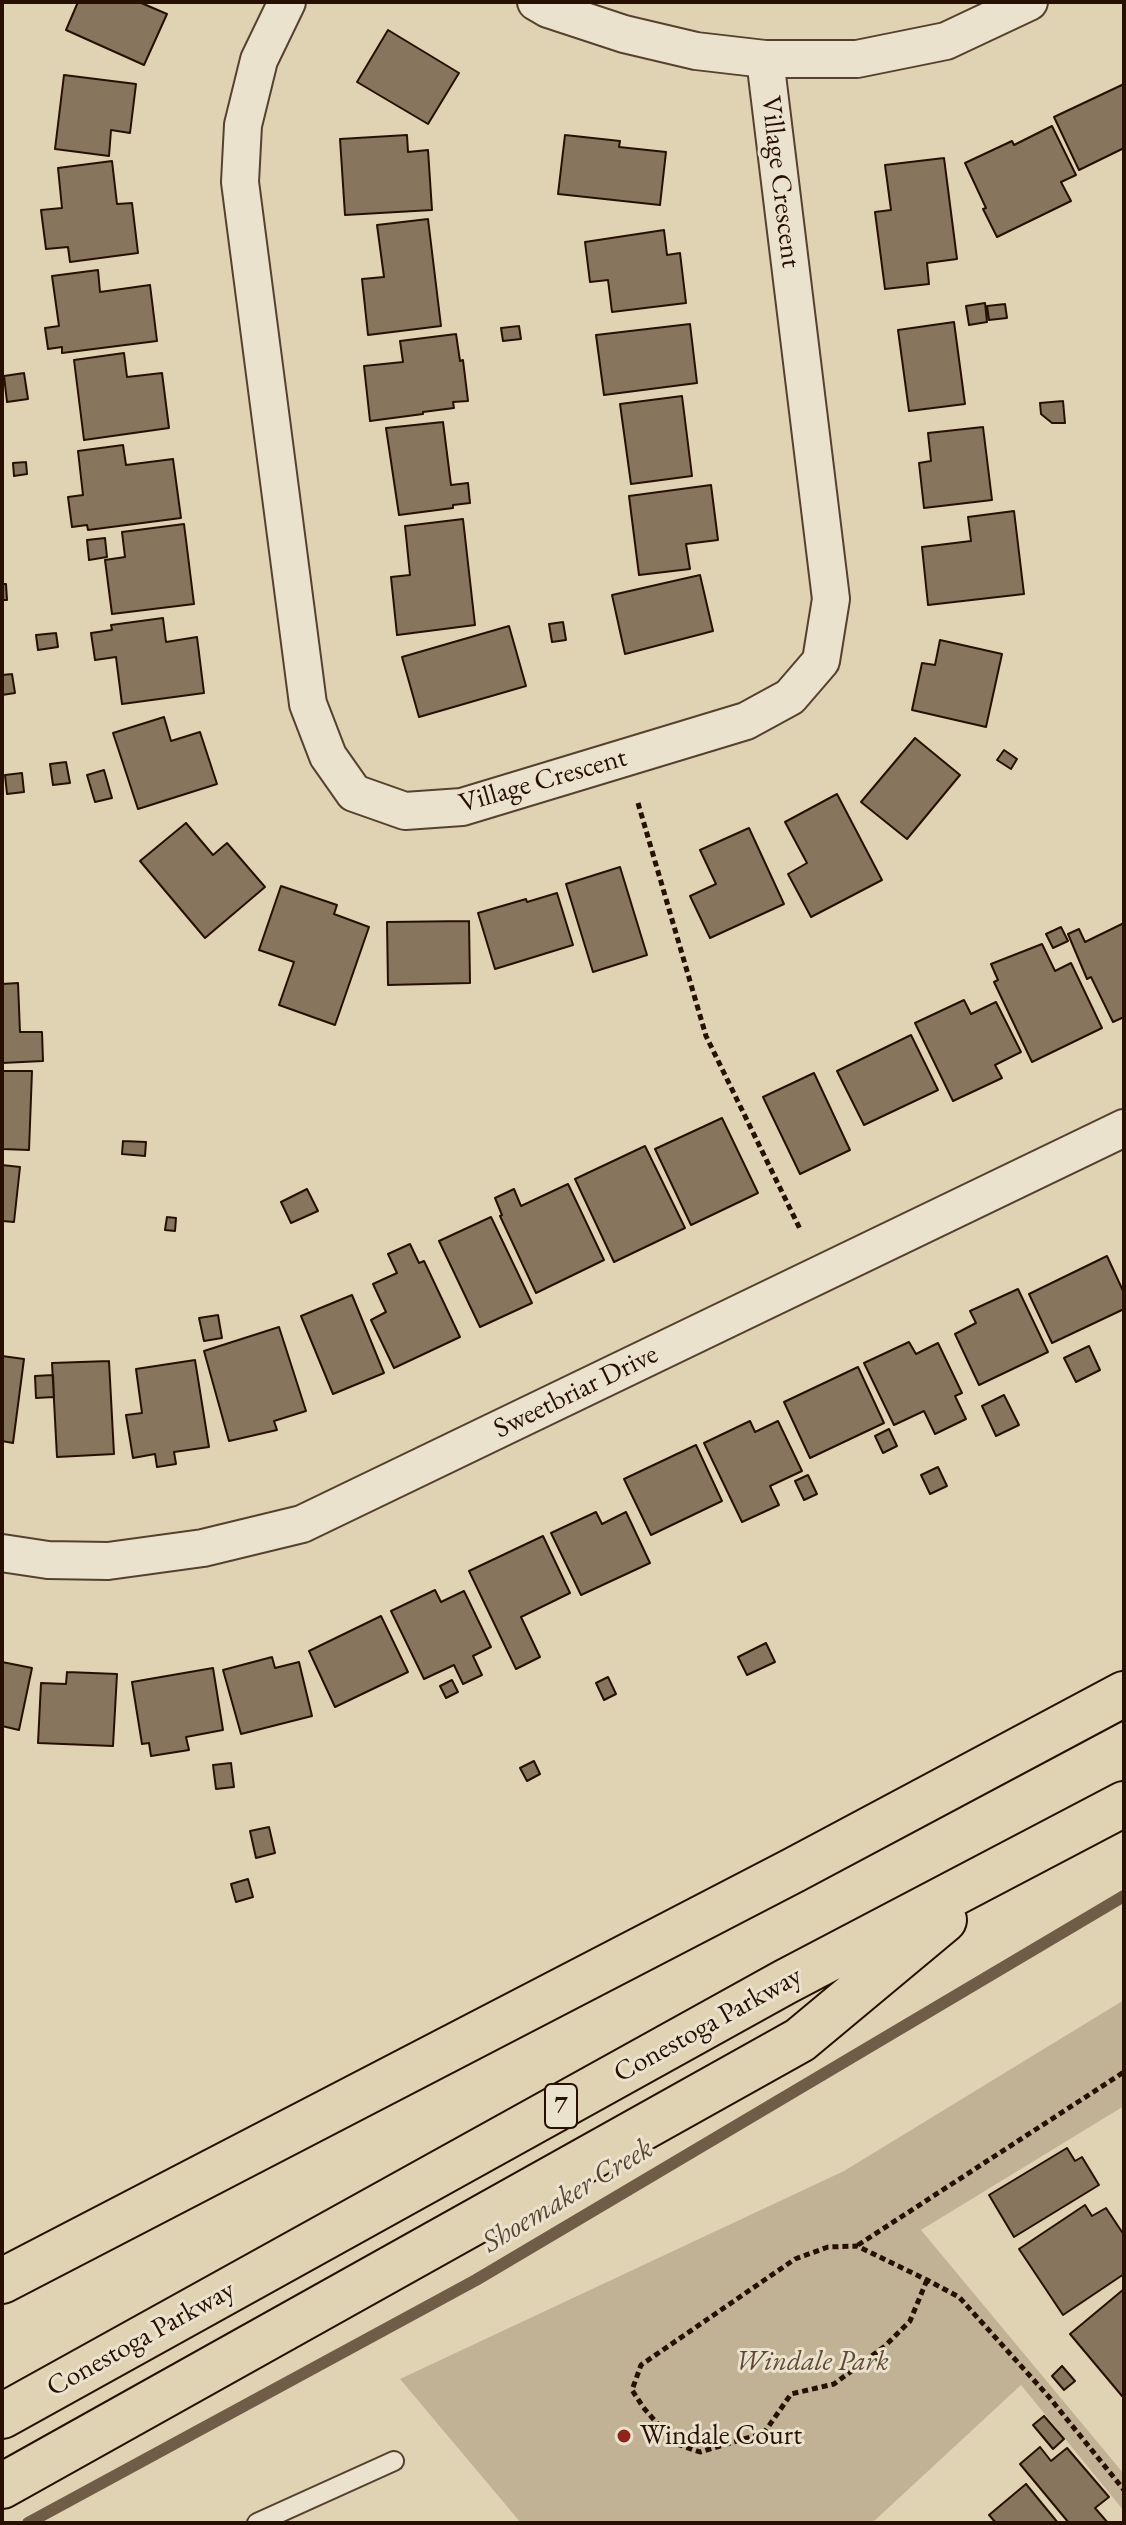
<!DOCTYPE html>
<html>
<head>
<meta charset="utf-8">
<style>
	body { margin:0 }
	#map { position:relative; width:1126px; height:2525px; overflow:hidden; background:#e0d3b4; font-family:"EB Garamond",serif }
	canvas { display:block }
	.frame { position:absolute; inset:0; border:4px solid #271001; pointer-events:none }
</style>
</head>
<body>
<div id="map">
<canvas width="1126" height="2525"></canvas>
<div class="frame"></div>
</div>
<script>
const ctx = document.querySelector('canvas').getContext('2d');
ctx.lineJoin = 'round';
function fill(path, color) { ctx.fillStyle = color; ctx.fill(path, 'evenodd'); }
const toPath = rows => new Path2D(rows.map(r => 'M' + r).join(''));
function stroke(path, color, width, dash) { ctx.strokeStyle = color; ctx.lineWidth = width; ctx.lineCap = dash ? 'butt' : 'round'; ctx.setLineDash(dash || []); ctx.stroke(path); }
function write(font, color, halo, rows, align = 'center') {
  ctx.font = font + ' "EB Garamond",serif'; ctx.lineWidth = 6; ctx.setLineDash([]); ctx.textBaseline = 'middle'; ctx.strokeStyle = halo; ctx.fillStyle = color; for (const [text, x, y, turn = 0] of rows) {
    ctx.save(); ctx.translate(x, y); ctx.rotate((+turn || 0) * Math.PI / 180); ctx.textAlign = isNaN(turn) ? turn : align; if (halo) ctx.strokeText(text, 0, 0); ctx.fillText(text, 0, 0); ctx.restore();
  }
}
const green = toPath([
	[1124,2000,1124,2106,921,2230,1124,2474,1124,2511,1021,2385,872,2523,521,2523,400,2379,844,2171]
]);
const stream = toPath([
	[28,2523,476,2280,1124,1896]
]);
const building = toPath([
	[78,2,139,2,167,14,144,65,66,30,78,2],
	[388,30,459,73,428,124,357,82,388,30],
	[64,75,136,84,130,133,111,130,109,156,55,149,64,75],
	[1124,84,1124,148,1079,170,1054,117,1124,84],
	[1052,126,1076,175,1061,182,1071,201,997,237,983,209,986,208,965,163,1012,141,1014,145,1052,126],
	[407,135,408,152,428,150,432,210,345,215,340,139,407,135],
	[565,135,620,141,619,147,666,152,660,205,558,194,565,135],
	[944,158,957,259,927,263,929,284,885,289,875,212,891,210,885,165,944,158],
	[112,161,117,204,132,203,138,253,70,262,68,247,46,249,41,210,62,208,58,168,112,161],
	[428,219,441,326,368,335,362,279,384,277,377,225,428,219],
	[664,230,667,255,680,253,686,303,612,312,608,280,590,282,585,242,664,230],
	[98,270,100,292,150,285,157,341,62,353,62,347,48,349,45,328,59,326,52,276,98,270],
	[985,303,987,322,969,325,966,306,985,303],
	[1005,304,1007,318,989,320,987,306,1005,304],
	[954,322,965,404,909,411,898,330,954,322],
	[690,324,697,383,604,395,596,335,690,324],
	[519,326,521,339,503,341,501,328,519,326],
	[456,334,460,361,463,360,468,401,453,402,454,408,423,412,423,414,370,421,364,366,403,362,400,341,456,334],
	[124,353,127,377,162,373,169,428,84,440,74,360,124,353],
	[24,373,28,399,7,402,4,376,24,373],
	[682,396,692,476,631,484,620,404,682,396],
	[1063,401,1065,423,1052,423,1041,414,1040,403,1063,401],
	[443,422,451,485,468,483,470,503,453,505,453,508,399,515,386,428,443,422],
	[983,427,992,500,924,508,919,463,931,461,928,433,983,427],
	[123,445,126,465,173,459,181,518,88,530,87,525,72,527,68,497,83,495,78,451,123,445],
	[26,462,27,474,14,476,13,463,26,462],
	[711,485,718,540,686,544,690,569,639,575,629,496,711,485],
	[1014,511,1024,594,928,605,922,547,971,541,968,517,1014,511],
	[463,519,475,625,397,635,391,577,410,575,405,526,463,519],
	[184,524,194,604,112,614,105,560,125,557,122,532,184,524],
	[105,538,107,557,89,560,87,540,105,538],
	[700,575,713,631,625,654,612,595,700,575],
	[2,584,6,584,7,600,2,600,2,584],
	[163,618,166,642,197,637,204,693,122,704,116,657,95,660,91,633,112,630,111,625,163,618],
	[563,622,566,640,552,642,549,624,563,622],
	[509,626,526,686,419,717,402,657,509,626],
	[56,633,58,647,38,650,36,635,56,633],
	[940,640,1002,654,986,727,912,710,922,663,935,665,940,640],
	[12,674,15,693,2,695,2,675,12,674],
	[164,717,171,741,200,732,217,784,138,809,113,733,164,717],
	[915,738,960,775,907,839,861,802,915,738],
	[1004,750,1017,759,1011,769,997,760,1004,750],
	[66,762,70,783,53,785,50,764,66,762],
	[104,770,112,798,95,802,87,775,104,770],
	[22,773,24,792,7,794,5,775,22,773],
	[837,794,882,880,811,917,788,874,807,863,785,822,837,794],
	[186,823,213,855,227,843,265,887,205,938,140,861,186,823],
	[749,828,784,904,710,938,690,896,716,884,700,850,749,828],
	[620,867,647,955,593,972,566,884,620,867],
	[281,886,337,905,334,914,369,927,335,1025,279,1005,294,962,259,950,281,886],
	[557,893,573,945,495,969,478,913,526,899,527,902,557,893],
	[469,921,470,983,388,985,387,922,469,921],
	[1124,923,1124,1017,1113,1022,1091,977,1087,979,1068,934,1079,929,1085,942,1124,923],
	[1061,927,1068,941,1053,948,1046,934,1061,927],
	[1042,944,1055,971,1071,963,1102,1028,1032,1062,994,982,998,980,991,964,1042,944],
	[18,983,20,1032,42,1032,43,1061,2,1063,2,984,18,983],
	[964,1000,971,1014,996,1002,1021,1052,995,1065,1002,1078,953,1101,915,1023,964,1000],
	[911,1035,938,1090,864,1125,837,1071,911,1035],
	[2,1071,32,1071,29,1150,2,1149,2,1071],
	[814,1073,850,1150,800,1174,763,1097,814,1073],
	[722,1118,758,1193,691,1225,655,1149,722,1118],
	[123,1141,146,1142,145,1156,122,1154,123,1141],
	[645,1146,685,1228,614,1262,575,1179,645,1146],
	[2,1165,20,1167,14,1222,2,1221,2,1165],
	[568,1184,604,1260,536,1293,500,1216,502,1215,495,1198,514,1189,521,1206,568,1184],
	[307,1189,318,1211,291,1223,281,1202,307,1189],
	[167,1217,176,1218,175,1231,165,1230,167,1217],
	[491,1217,532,1303,480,1327,439,1241,491,1217],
	[410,1244,419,1263,424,1261,460,1337,394,1368,371,1320,386,1312,373,1284,397,1273,388,1254,410,1244],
	[1107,1256,1124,1293,1124,1309,1052,1343,1029,1294,1107,1256],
	[1018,1289,1048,1352,979,1385,955,1334,976,1323,970,1311,1018,1289],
	[352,1295,384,1373,333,1394,301,1316,352,1295],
	[218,1315,222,1338,204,1341,199,1318,218,1315],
	[279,1327,306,1411,274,1421,277,1430,229,1441,204,1351,279,1327],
	[909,1342,916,1354,938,1343,962,1393,955,1396,966,1419,935,1434,924,1411,894,1425,864,1363,909,1342],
	[1089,1346,1100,1370,1076,1382,1064,1358,1089,1346],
	[2,1356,24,1359,13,1443,2,1441,2,1356],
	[195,1360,209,1447,174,1452,176,1464,157,1467,155,1454,133,1458,126,1415,142,1413,136,1369,195,1360],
	[109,1361,114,1454,57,1457,52,1363,109,1361],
	[858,1367,884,1423,810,1458,784,1402,858,1367],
	[53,1375,54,1397,36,1398,35,1376,53,1375],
	[1004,1395,1019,1425,996,1436,982,1406,1004,1395],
	[750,1421,755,1432,778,1421,802,1471,770,1486,779,1505,742,1522,704,1443,750,1421],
	[889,1429,897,1446,883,1453,875,1436,889,1429],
	[696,1445,722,1501,651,1535,624,1479,696,1445],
	[938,1467,947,1486,930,1494,921,1475,938,1467],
	[808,1475,817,1494,804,1500,795,1481,808,1475],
	[596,1512,602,1524,626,1512,650,1563,581,1595,551,1533,596,1512],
	[543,1536,570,1593,521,1617,540,1657,516,1669,469,1571,543,1536],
	[435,1590,441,1602,464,1591,491,1647,473,1656,482,1675,463,1684,454,1665,424,1679,391,1611,435,1590],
	[381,1616,408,1672,335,1707,309,1651,381,1616],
	[766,1643,775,1662,747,1675,738,1657,766,1643],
	[272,1657,275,1668,299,1662,312,1716,241,1734,223,1670,272,1657],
	[2,1662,32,1668,19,1730,2,1726,2,1662],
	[213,1668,223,1730,186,1737,189,1750,151,1756,149,1743,142,1744,132,1682,213,1668],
	[67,1672,117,1674,113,1746,38,1743,41,1683,66,1684,67,1672],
	[608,1677,616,1694,604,1700,596,1683,608,1677],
	[452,1680,458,1692,446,1698,440,1686,452,1680],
	[534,1761,540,1774,527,1781,520,1768,534,1761],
	[231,1763,234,1787,216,1789,213,1765,231,1763],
	[269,1827,275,1853,256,1858,250,1831,269,1827],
	[248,1879,253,1897,236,1902,231,1884,248,1879],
	[1067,2148,1075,2161,1082,2157,1099,2185,1014,2237,989,2195,1067,2148],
	[1085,2205,1092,2216,1106,2208,1124,2235,1124,2274,1063,2315,1019,2249,1085,2205],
	[1124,2289,1124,2394,1122,2396,1070,2334,1124,2289],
	[1062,2366,1075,2381,1064,2390,1052,2376,1062,2366],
	[1044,2416,1064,2439,1053,2449,1033,2425,1044,2416],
	[1040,2447,1051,2461,1067,2448,1109,2497,1095,2508,1108,2523,1069,2523,1020,2464,1040,2447],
	[1026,2484,1058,2523,996,2523,989,2515,1026,2484]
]);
const path = toPath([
	[638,803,706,1036,801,1231],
	[858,2245,1124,2072],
	[927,2280,910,2321,885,2346,834,2384,791,2394,764,2433,700,2452,674,2443,643,2407,632,2390,641,2365,795,2259,828,2247,857,2246,927,2280,959,2297,1049,2397,1124,2490]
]);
const lane = toPath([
	[257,2523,394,2461]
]);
const street = toPath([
	[287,2,259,60,243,125,240,182,308,704,328,756,354,793,405,811,462,807,746,721,790,697,821,661,831,599,765,59],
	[536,2,548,9,624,34,696,51,765,59,857,59,946,41,1029,2],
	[2,1553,48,1560,108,1561,203,1548,302,1524,1124,1128]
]);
const highway = toPath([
	[2,2281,794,1870,1124,1694],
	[2,2416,785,1982,1124,1804],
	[2,2486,800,2040,944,1920]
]);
const markers = [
	[624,2436,8,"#8f2418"]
];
const shields = [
	[561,2106,32]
];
const shieldNames = [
	["7",561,2106]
];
const streetNames = [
	["Village Crescent",780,182,83],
	["Village Crescent",543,781,-16],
	["Sweetbriar Drive",576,1392,-26],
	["Conestoga Parkway",708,2025,-29],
	["Conestoga Parkway",141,2339,-29]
];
const parkNames = [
	["Windale Park",812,2362]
];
const poiNames = [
	["Windale Court",640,2436]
];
const waterNames = [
	["Shoemaker Creek",568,2196,-31]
];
fill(green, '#c1b296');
stroke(stream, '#705d48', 12);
fill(building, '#87755e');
stroke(building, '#271001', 2);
stroke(lane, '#55412e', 22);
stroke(street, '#55412e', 40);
stroke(highway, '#271001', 48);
stroke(path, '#271001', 5, [6, 4]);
stroke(lane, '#ebe2ce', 18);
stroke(street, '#ebe2ce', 36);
stroke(highway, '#e0d3b4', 44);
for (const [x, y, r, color] of markers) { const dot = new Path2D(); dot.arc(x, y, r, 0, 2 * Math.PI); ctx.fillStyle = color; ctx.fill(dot); stroke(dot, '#ebe2ce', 3); }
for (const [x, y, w] of shields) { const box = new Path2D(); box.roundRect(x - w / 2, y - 22, w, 44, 6); ctx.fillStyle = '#ebe2ce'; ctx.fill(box); stroke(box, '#271001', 2); }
write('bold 26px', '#271001', null, shieldNames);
write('28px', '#271001', '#ebe2ce', streetNames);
write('italic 28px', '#5d4935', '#ebe2ce', parkNames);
write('28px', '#271001', '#ebe2ce', poiNames, 'left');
write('italic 30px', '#584430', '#ebe2ce', waterNames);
</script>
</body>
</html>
